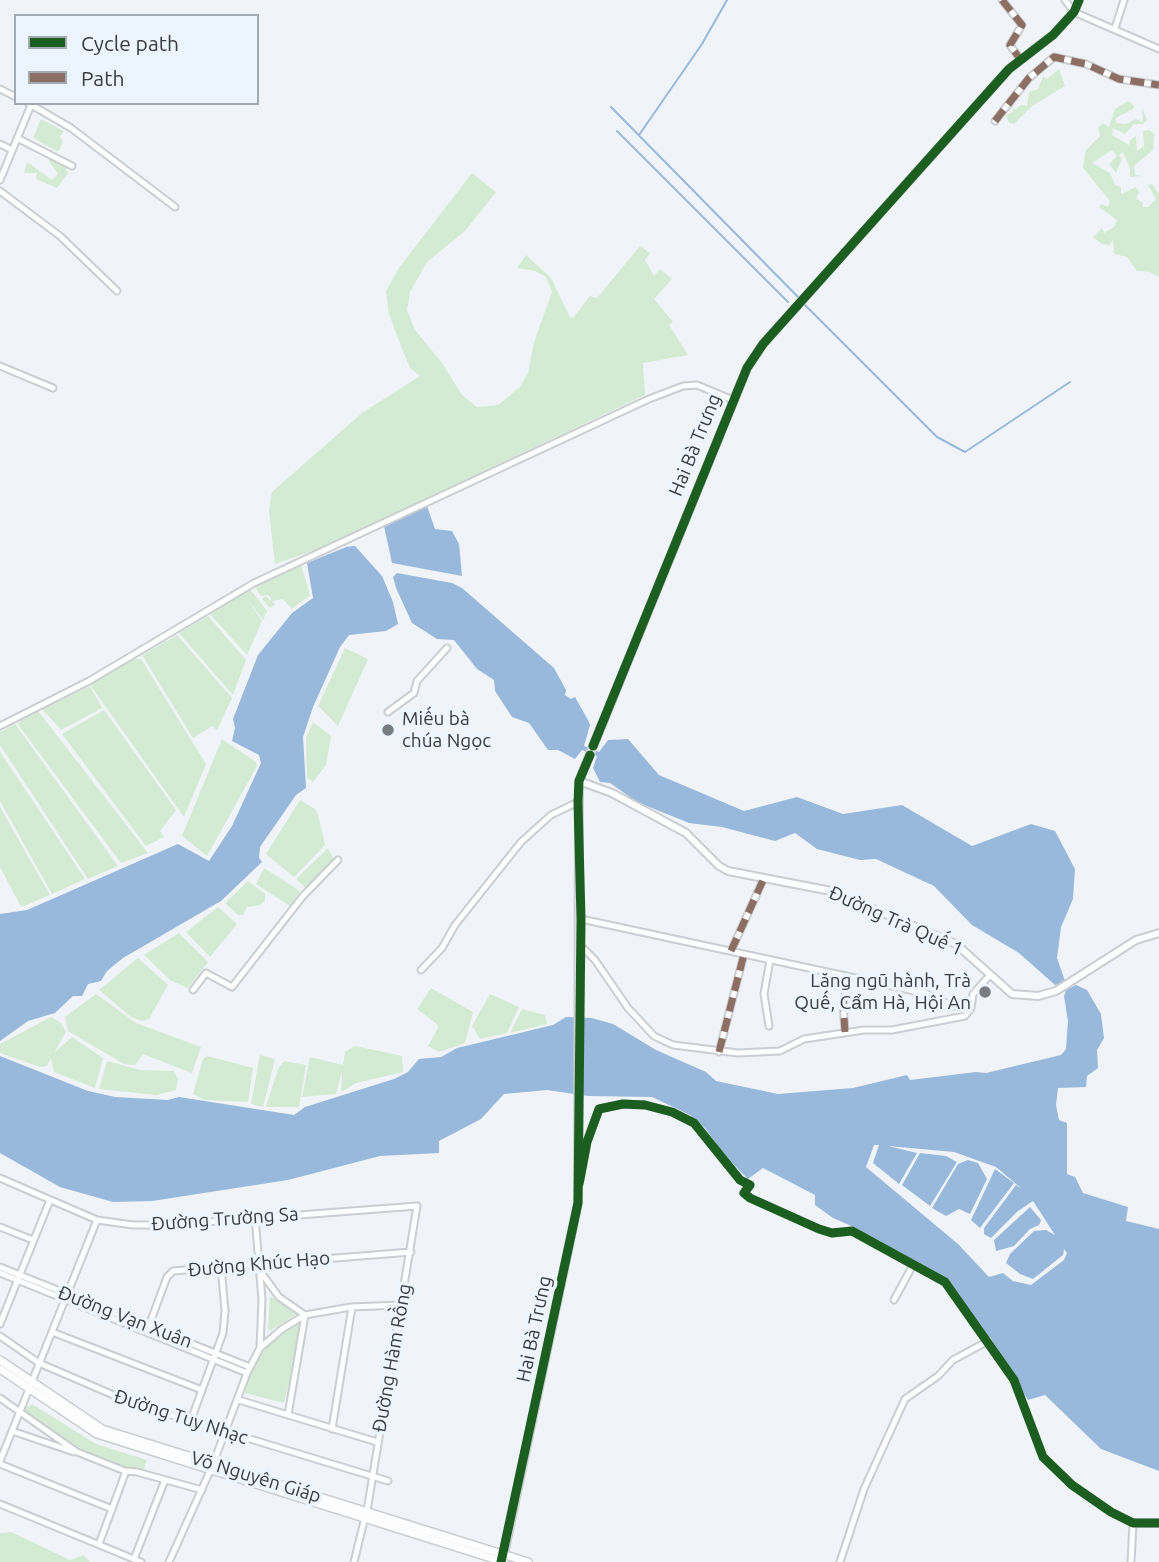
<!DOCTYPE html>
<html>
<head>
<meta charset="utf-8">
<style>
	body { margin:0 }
	#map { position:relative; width:1159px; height:1562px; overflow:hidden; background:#f0f4f9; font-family:Ubuntu,sans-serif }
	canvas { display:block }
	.legend { position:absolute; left:14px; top:14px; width:245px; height:91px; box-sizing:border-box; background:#ecf4fd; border:2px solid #a4aab1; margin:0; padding:9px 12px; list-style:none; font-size:21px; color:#393c3f }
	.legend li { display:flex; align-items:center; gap:14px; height:35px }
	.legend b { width:35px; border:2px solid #a4aab1 }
</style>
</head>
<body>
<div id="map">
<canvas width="1159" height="1562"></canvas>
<ul class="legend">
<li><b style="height:9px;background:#1b5e20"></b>Cycle path</li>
<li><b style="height:9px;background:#8d6e63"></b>Path</li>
</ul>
</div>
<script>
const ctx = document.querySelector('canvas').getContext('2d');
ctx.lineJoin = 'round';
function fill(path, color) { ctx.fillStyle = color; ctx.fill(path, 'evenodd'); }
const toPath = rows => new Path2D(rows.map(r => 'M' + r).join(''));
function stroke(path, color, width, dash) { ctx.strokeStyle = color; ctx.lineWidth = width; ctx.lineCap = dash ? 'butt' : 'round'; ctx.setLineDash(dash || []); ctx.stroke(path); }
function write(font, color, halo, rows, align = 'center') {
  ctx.font = font + ' Ubuntu,sans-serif'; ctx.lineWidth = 7; ctx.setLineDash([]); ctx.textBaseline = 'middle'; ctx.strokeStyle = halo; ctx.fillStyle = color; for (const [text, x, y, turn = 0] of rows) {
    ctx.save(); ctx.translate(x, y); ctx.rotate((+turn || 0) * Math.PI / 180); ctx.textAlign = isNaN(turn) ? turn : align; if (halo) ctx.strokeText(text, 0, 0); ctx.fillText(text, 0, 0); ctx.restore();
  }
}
const green = toPath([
	[1059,69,1065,86,1032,106,1014,124,1009,123,1006,115,1013,112,1012,106,1015,110,1021,105,1027,106,1029,92,1038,89,1043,76,1047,79],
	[1128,101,1134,106,1133,109,1116,118,1116,123,1126,124,1136,119,1143,122,1142,108,1147,120,1143,124,1134,124,1125,134,1113,128,1112,135,1129,145,1131,139,1136,136,1137,151,1144,146,1143,131,1149,130,1154,134,1153,150,1134,166,1135,175,1142,176,1130,177,1130,168,1123,152,1119,155,1122,159,1116,173,1109,164,1117,156,1112,150,1092,163,1110,173,1115,185,1121,187,1121,194,1136,187,1139,192,1136,199,1142,202,1143,207,1148,207,1156,199,1148,185,1152,184,1159,194,1159,277,1150,272,1137,271,1127,257,1114,254,1113,239,1110,245,1102,244,1093,237,1102,228,1104,233,1114,227,1117,220,1099,207,1101,204,1108,207,1110,201,1083,168,1086,150,1100,136,1098,128,1103,123,1109,127,1115,109],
	[41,119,64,131,60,136,63,142,58,152,33,138],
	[50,153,62,162,68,173,57,188,36,179,37,173,24,173,27,162,52,180,58,174,49,161],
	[472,173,496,192,465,231,427,262,410,292,407,310,415,330,442,363,462,395,477,407,498,405,520,387,528,373,534,342,552,292,546,277,535,271,517,268,526,255,551,278,570,317,573,318,590,296,597,298,640,246,650,253,645,260,654,276,660,269,672,279,654,299,673,322,669,325,688,355,643,363,645,395,321,548,275,564,269,510,272,492,362,413,420,376,410,368,401,346,389,314,386,291,399,268],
	[301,565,310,595,292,609,283,599,272,601,275,605,270,608,262,599,266,596,271,601,271,598,267,595,261,596,255,587],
	[250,589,267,611,263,620,246,597,262,621,247,655,210,614],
	[208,616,246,660,233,695,179,633],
	[177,635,232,698,217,730,212,726,193,738,142,655],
	[345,648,368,659,338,726,318,706],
	[133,659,141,659,206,764,184,817,91,686,91,683],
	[90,686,102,708,61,730,42,709],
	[104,710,176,810,160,831,164,837,146,846,62,734],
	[38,711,148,853,121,863,17,723],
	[313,722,331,736,326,765,313,782,307,778,306,738],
	[15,724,118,866,88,879,0,745,0,732],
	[222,739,256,762,257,766,207,856,182,836],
	[0,752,85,879,52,894,0,801],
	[300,800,315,809,318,815,325,845,294,877,266,854],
	[0,807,50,895,21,907,0,867],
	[328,848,334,860,306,888,296,879],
	[264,868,300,891,290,906,256,884],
	[248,881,265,894,265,900,260,905,247,907,243,915,238,915,225,903],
	[218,907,237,924,210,957,186,932],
	[179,933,208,962,188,988,170,980,144,955],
	[138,958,168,985,149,1019,142,1021,131,1017,99,990],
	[431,988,473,1012,465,1043,439,1052,428,1046,438,1028,437,1024,417,1009],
	[96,994,136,1023,201,1047,192,1073,143,1054,135,1065,124,1064,68,1031,65,1017],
	[490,994,519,1007,507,1033,480,1039,472,1026],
	[522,1009,545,1015,547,1024,510,1033],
	[51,1017,61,1023,66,1032,54,1053,72,1037,103,1058,95,1088,54,1072,51,1058,47,1066,40,1067,0,1053,0,1044],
	[355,1046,402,1056,403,1072,356,1083,341,1092,342,1071,336,1094,302,1097,310,1057,343,1065,345,1052],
	[260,1055,275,1059,263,1107,251,1104],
	[207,1056,253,1068,248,1102,204,1100,193,1094,203,1059],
	[107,1061,141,1070,174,1071,178,1079,176,1090,156,1095,99,1089],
	[284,1061,306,1065,299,1107,266,1107,278,1069],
	[270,1296,297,1314,268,1332],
	[304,1322,284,1403,245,1393,250,1371,268,1345,283,1331],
	[32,1404,96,1444,147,1460,142,1474,93,1456,62,1437,26,1412,25,1408],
	[11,1532,70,1560,84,1555,90,1562,0,1562,0,1533]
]);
const water = toPath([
	[427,506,435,529,452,531,459,544,462,576,392,563,384,526],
	[355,546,382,576,393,602,398,624,386,631,349,635,340,647,313,707,303,737,306,788,296,795,260,847,259,858,262,862,221,901,123,958,107,971,101,981,88,984,82,996,73,996,55,1013,28,1021,0,1041,0,914,27,910,178,844,209,861,232,826,261,763,259,755,232,741,235,728,233,719,258,655,292,613,313,598,307,563,346,547],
	[397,573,452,583,462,588,554,668,566,690,565,695,571,699,575,697,588,720,590,725,584,746,599,752,608,740,628,739,659,775,744,811,797,797,843,814,902,805,972,846,1031,824,1055,831,1075,869,1073,899,1061,927,1057,958,1066,984,1055,985,1019,953,972,925,934,886,876,859,860,860,817,849,795,833,775,841,722,827,689,823,637,802,610,783,600,782,593,768,597,756,582,750,575,759,558,750,548,750,529,723,512,717,495,691,494,680,477,669,454,640,437,639,412,623,396,588,393,577],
	[1076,985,1087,990,1101,1014,1104,1038,1097,1050,1098,1068,1087,1076,1086,1087,1058,1088,1056,1105,1059,1120,1067,1123,1067,1174,1075,1177,1083,1193,1128,1207,1126,1221,1159,1229,1159,1471,1101,1449,1045,1395,1028,1400,988,1337,945,1278,931,1269,911,1262,856,1228,833,1218,815,1205,815,1195,763,1168,748,1179,725,1156,705,1128,690,1115,652,1097,588,1096,547,1090,504,1094,481,1119,439,1141,439,1153,380,1156,288,1180,152,1201,113,1202,60,1187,0,1153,0,1056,88,1091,115,1097,168,1100,179,1097,294,1115,305,1107,394,1079,408,1072,419,1059,441,1057,457,1048,553,1025,566,1017,592,1018,613,1024,656,1050,706,1072,716,1081,778,1094,853,1088,907,1075,910,1080,976,1072,986,1073,1061,1055,1066,1049,1068,1021,1064,996,1066,990],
	[874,1145,879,1145,873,1163,899,1184,917,1153,888,1146,954,1152,996,1167,1022,1189,1016,1185,984,1228,984,1234,991,1238,1018,1211,1033,1201,1055,1235,1046,1230,1034,1231,1010,1254,1006,1263,1020,1274,1033,1279,1063,1255,1064,1249,1067,1253,1064,1260,1031,1285,1013,1281,1003,1273,989,1277,958,1244,866,1167],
	[920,1153,946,1156,957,1162,930,1206,902,1185],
	[968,1160,978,1163,987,1179,970,1214,959,1209,946,1216,932,1208,958,1164],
	[995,1169,1014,1183,980,1228,971,1220],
	[1030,1207,1041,1220,1039,1225,1030,1229,1014,1246,996,1251,994,1240]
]);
const stream = toPath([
	[611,107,800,299],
	[617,131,788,302],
	[639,135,702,44,727,0],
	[803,303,937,437,965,452,1070,382]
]);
const minor = toPath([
	[1002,0,1022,25,1010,45,1020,59],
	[1065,0,1074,12,1159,49],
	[1115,28,1124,0],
	[0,89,16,97],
	[28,103,71,128,175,207],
	[995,121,1029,78,1054,57,1086,64,1119,79,1159,85],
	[17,138,72,166],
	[0,144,12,150],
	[0,180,31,105],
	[0,191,60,236,117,291],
	[0,366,53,388],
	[388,712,414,693,417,681,447,648],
	[0,726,89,681,254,583,649,399,683,386,697,385,733,400],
	[581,919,897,987,927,994,953,1006,971,1008],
	[580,945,595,960,628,1008,654,1036,673,1045,738,1053,780,1051,804,1039,864,1030,892,1030,965,1016,971,1008,973,994,990,975],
	[731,951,764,878],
	[421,970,442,948,455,925,521,842,551,815,578,802],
	[193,990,206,973,232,987,303,896,338,860],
	[769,1026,764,994,770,960],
	[845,1032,843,1003,849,977],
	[719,1052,744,954],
	[0,1178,97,1220,133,1225,168,1225,417,1206,367,1511],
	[580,1181,587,1142,599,1109,623,1104,645,1105,672,1112,694,1123,740,1180,750,1185,744,1193,750,1198,819,1229,832,1233,852,1231,945,1282,1014,1380,1043,1457,1072,1485,1111,1512,1133,1523,1159,1523],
	[255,1217,262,1299,260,1348],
	[0,1227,33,1240],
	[0,1267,250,1367],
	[260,1271,279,1297,305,1315,288,1415],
	[0,1273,247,1373],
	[894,1300,913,1265],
	[0,1324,50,1200],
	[147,1331,167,1277,173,1271,411,1252],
	[52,1332,202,1390],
	[0,1336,39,1363,132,1403,388,1481],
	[0,1398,77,1452,125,1471,137,1472,202,1490],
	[239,1400,377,1442],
	[191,1420,223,1333,225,1311,221,1266],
	[332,1429,352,1307],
	[12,1431,74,1452],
	[0,1461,97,1220],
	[0,1464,112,1509],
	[213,1464,247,1373,260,1348,282,1329,305,1315,351,1307,401,1305],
	[0,1504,141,1562],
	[99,1544,126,1471],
	[134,1559,165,1480],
	[169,1562,210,1471],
	[354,1562,365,1517],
	[840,1562,864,1489,905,1399,938,1376,953,1360,988,1341],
	[1131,1562,1133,1523]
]);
const tertiary = toPath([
	[579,781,612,793,686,833,719,866,728,871,831,891,956,944,1012,994,1038,996,1056,991,1136,940,1159,933],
	[504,1554,578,1203,579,781,747,368,763,344,1009,69,1053,35,1074,12,1079,0]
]);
const secondary = toPath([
	[0,1360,102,1429,528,1562],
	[0,1369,97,1434,504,1562]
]);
const quiet = toPath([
	[1002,0,1022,25,1010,45,1020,59],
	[995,121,1029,78,1054,57,1086,64,1119,79,1159,85],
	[731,951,764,878],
	[845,1032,843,1003,849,977],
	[719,1052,744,954]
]);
const cycleway = toPath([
	[593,746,747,368,763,344,1009,69,1053,35,1074,12,1079,0],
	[579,1184,587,1142,599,1109,623,1104,645,1105,672,1112,694,1123,740,1180,750,1185,744,1193,750,1198,819,1229,832,1233,852,1231,945,1282,1014,1380,1043,1457,1072,1485,1111,1512,1133,1523,1159,1523],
	[501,1562,578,1203,581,919,578,802,579,781,590,755]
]);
const markers = [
	[388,730,7,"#797c80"],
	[985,992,7,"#797c80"]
];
const streetNames = [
	["Hai Bà Trưng",695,445,-68],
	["Đường Trà Quế 1",896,921,24],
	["Đường Trường Sa",225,1219,-4],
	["Đường Khúc Hạo",259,1264,-5],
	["Đường Vạn Xuân",125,1317,21],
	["Hai Bà Trưng",534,1329,-78],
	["Đường Hàm Rồng",392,1358,-80],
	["Đường Tuy Nhạc",181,1417,18],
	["Võ Nguyên Giáp",256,1477,17]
];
const poiNames = [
	["Miếu bà",402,719],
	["chúa Ngọc",402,741],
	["Lăng ngũ hành, Trà",971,981,"right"],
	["Quế, Cẩm Hà, Hội An",971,1003,"right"]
];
fill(green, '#d2ebd2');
fill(water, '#98b8dc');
stroke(stream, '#98b8dc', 2);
stroke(minor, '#caced1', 9);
stroke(tertiary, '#caced1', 10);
stroke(secondary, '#caced1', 10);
stroke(minor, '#fdfdfe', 5);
stroke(tertiary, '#fdfdfe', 6);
stroke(secondary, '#fdfdfe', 7);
stroke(quiet, '#8d6e63', 7, [14, 7]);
stroke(cycleway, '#1b5e20', 9);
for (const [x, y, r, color] of markers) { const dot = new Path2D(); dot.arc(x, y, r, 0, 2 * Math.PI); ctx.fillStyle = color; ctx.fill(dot); stroke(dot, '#ecf4fd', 2.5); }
write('19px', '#393c3f', '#ecf4fd', streetNames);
write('19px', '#393c3f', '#ecf4fd', poiNames, 'left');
</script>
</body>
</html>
